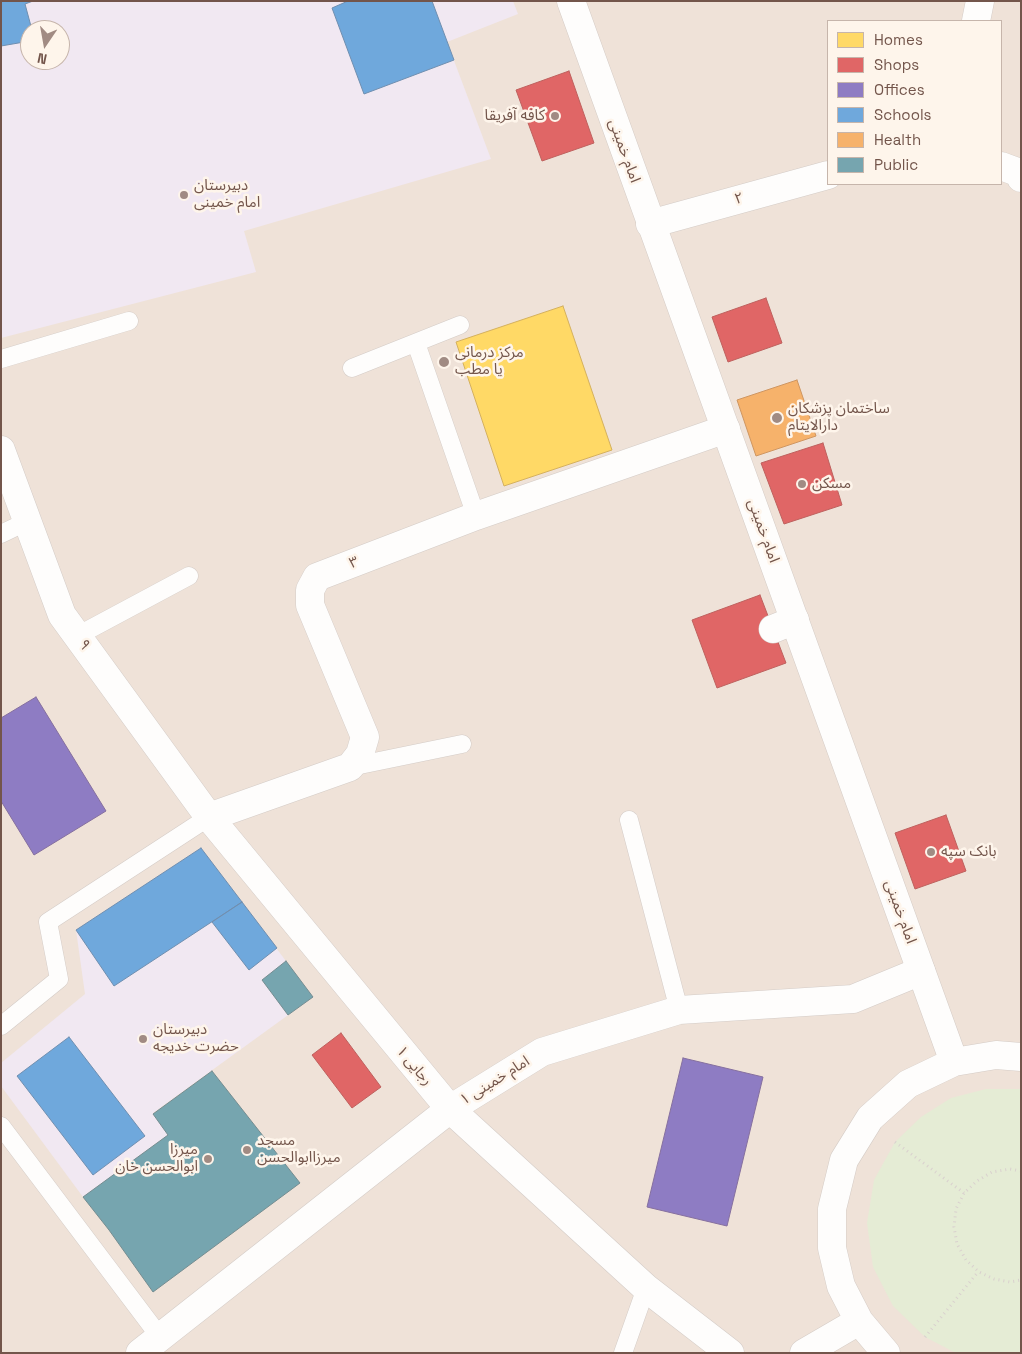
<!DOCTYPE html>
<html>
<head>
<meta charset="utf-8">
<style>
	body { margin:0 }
	#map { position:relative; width:1022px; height:1354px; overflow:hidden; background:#f6f0ea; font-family:"Space Grotesk",sans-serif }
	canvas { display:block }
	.frame { position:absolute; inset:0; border:2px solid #73554b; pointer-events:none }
	.legend { position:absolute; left:827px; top:20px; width:175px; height:165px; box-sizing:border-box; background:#fef5eb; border:1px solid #c6b5ab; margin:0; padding:6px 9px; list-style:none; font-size:15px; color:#73554b }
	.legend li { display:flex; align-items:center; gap:10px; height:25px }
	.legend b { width:25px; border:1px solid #c6b5ab }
	.north { position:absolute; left:20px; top:20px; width:50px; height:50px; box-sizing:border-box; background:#fef5eb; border:1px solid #c6b5ab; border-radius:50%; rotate:192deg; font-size:14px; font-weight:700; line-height:20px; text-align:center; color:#73554b }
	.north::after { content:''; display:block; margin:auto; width:18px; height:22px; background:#a18b83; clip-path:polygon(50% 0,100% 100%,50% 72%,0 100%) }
</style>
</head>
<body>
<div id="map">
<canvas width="1022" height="1354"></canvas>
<div class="frame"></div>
<ul class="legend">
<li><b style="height:14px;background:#ffd966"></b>Homes</li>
<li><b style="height:14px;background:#e06666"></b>Shops</li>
<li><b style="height:14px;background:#8e7cc3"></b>Offices</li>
<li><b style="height:14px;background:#6fa8dc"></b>Schools</li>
<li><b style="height:14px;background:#f6b26b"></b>Health</li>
<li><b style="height:14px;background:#76a5af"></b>Public</li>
</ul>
<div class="north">N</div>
</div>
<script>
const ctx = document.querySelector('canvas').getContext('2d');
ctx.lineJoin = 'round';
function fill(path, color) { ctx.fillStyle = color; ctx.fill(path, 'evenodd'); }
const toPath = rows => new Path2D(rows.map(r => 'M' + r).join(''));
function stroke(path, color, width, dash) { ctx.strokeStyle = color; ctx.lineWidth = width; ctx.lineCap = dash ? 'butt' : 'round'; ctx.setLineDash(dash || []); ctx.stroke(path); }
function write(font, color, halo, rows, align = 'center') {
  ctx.font = font + ' "Space Grotesk","Noto Sans Arabic",sans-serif'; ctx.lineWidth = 5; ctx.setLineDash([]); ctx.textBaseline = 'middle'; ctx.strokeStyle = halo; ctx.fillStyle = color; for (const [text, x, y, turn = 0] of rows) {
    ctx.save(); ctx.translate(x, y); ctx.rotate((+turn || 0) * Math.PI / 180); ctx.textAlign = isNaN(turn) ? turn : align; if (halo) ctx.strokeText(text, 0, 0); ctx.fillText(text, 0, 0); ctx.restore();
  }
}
const residential = toPath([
	[1,1,1021,1,1021,1353,1,1353],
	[828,21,1001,21,1001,184,828,184],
	[30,30,60,30,60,60,30,60]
]);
const education = toPath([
	[1,1,513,1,518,14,447,42,491,159,244,231,256,272,1,338],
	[30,30,60,30,60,60,30,60],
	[201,848,313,997,153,1113,168,1135,83,1197,1,1086,1,1063,85,994,76,930]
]);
const green = toPath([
	[986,1089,1021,1089,1021,1353,956,1353,925,1337,893,1306,873,1267,867,1223,874,1180,895,1142,921,1117,951,1098]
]);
const homes = toPath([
	[563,306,612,450,504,486,456,342,563,306]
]);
const shops = toPath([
	[569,71,594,143,542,161,516,90,569,71],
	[766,298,782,343,728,362,712,317,766,298],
	[823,443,842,505,784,524,761,463,823,443],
	[760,595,786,663,717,688,692,620,760,595],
	[946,815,966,871,915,889,895,833,946,815],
	[341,1033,381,1087,352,1108,312,1055,341,1033]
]);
const offices = toPath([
	[36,697,106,811,34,855,1,801,1,718,36,697],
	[683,1058,763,1077,727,1226,647,1207,683,1058]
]);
const schools = toPath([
	[1,1,33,1,25,4,32,30,30,30,30,41,1,46,1,1],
	[348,1,432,1,454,60,364,94,332,8,348,1],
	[201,848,242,902,114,986,76,930,201,848],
	[242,902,277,948,249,970,212,922,242,902],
	[69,1037,145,1136,93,1175,17,1076,69,1037]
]);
const health = toPath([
	[797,380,816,436,756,456,737,400,797,380]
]);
const public = toPath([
	[286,961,313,997,288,1015,262,980,286,961],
	[212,1071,300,1183,153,1292,109,1230,83,1197,168,1135,153,1114,212,1071]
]);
const path = toPath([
	[895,1142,964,1193],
	[1021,1171,1010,1169,992,1172,977,1181,964,1193,956,1209,954,1227,957,1244,966,1260,979,1272,994,1279,1010,1282,1021,1280],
	[925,1337,978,1272]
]);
const lane = toPath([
	[416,343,476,516],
	[1,359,129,321],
	[352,368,460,325],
	[1,534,28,521],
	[77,636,189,576],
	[350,767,462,744],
	[629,820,679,1010],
	[1,1026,59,979,48,922,209,817],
	[1,1126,160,1337],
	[623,1353,646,1288]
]);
const street = toPath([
	[976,21,980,1],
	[1001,166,1020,173,1021,178],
	[650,224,828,175],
	[1,450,62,615,209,817,450,1109,646,1288,730,1353],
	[773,629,795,620],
	[209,817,350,767,360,754,365,737,310,605,310,590,317,577,476,516,726,429],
	[140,1353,450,1109,542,1052,679,1010,853,999,921,971]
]);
const secondary = toPath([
	[571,1,954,1062],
	[804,1353,859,1321],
	[886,1353,859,1321,841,1286,832,1248,832,1209,844,1160,870,1118,908,1084,954,1062,996,1055,1021,1057]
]);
const markers = [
	[555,116,5,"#a18b83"],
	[184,195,5,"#a18b83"],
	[444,362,6,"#a18b83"],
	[777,418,6,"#a18b83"],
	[802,484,5,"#a18b83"],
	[931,852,5,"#a18b83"],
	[143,1039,5,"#a18b83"],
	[247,1150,5,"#a18b83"],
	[208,1159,5,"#a18b83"]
];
const poiNames = [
	["کافه آفریقا",545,116,"right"],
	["دبیرستان",194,186],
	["امام خمینی",194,203],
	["مرکز درمانی",455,353],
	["یا مطب",455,370],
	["ساختمان پزشکان",788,409],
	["دارالایتام",788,426],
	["مسکن",812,484],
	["بانک سپه",941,852],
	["دبیرستان",153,1030],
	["حضرت خدیجه",153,1047],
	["مسجد",257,1141],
	["میرزاابوالحسن",257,1158],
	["میرزا",198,1150,"right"],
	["ابوالحسن خان",198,1167,"right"]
];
const streetNames = [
	["امام خمینی",624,151,70],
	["۲",739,199,-15],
	["امام خمینی",763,531,70],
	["۳",354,563,-21],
	["۹",84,645,54],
	["امام خمینی",900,912,70],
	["رجایی ۱",414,1066,50],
	["امام خمینی ۱",495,1081,-32]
];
fill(residential, '#efe2d8');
fill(education, '#f1e8f2');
fill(green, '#e5ecd5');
fill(homes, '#ffd966');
stroke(homes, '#d5b15e', 1);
fill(shops, '#e06666');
stroke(shops, '#bf615e', 1);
fill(offices, '#8e7cc3');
stroke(offices, '#86709f', 1);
fill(schools, '#6fa8dc');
stroke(schools, '#708fb0', 1);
fill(health, '#f6b26b');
stroke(health, '#cf9661', 1);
fill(public, '#76a5af');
stroke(public, '#758d91', 1);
stroke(lane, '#d4ccc7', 19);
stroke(street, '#d4ccc7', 29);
stroke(secondary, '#d5ccc6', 29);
stroke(path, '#d9d0ce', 3, [1, 4]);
stroke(lane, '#fefdfc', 18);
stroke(street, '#fefdfc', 28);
stroke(secondary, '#fefdfc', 28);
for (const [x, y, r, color] of markers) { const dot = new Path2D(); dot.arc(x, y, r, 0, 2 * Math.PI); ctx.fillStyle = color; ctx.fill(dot); stroke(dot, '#fef5eb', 2); }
write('15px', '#73554b', '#fef5eb', poiNames, 'left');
write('15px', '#73554b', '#fef5eb', streetNames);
</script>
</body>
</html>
